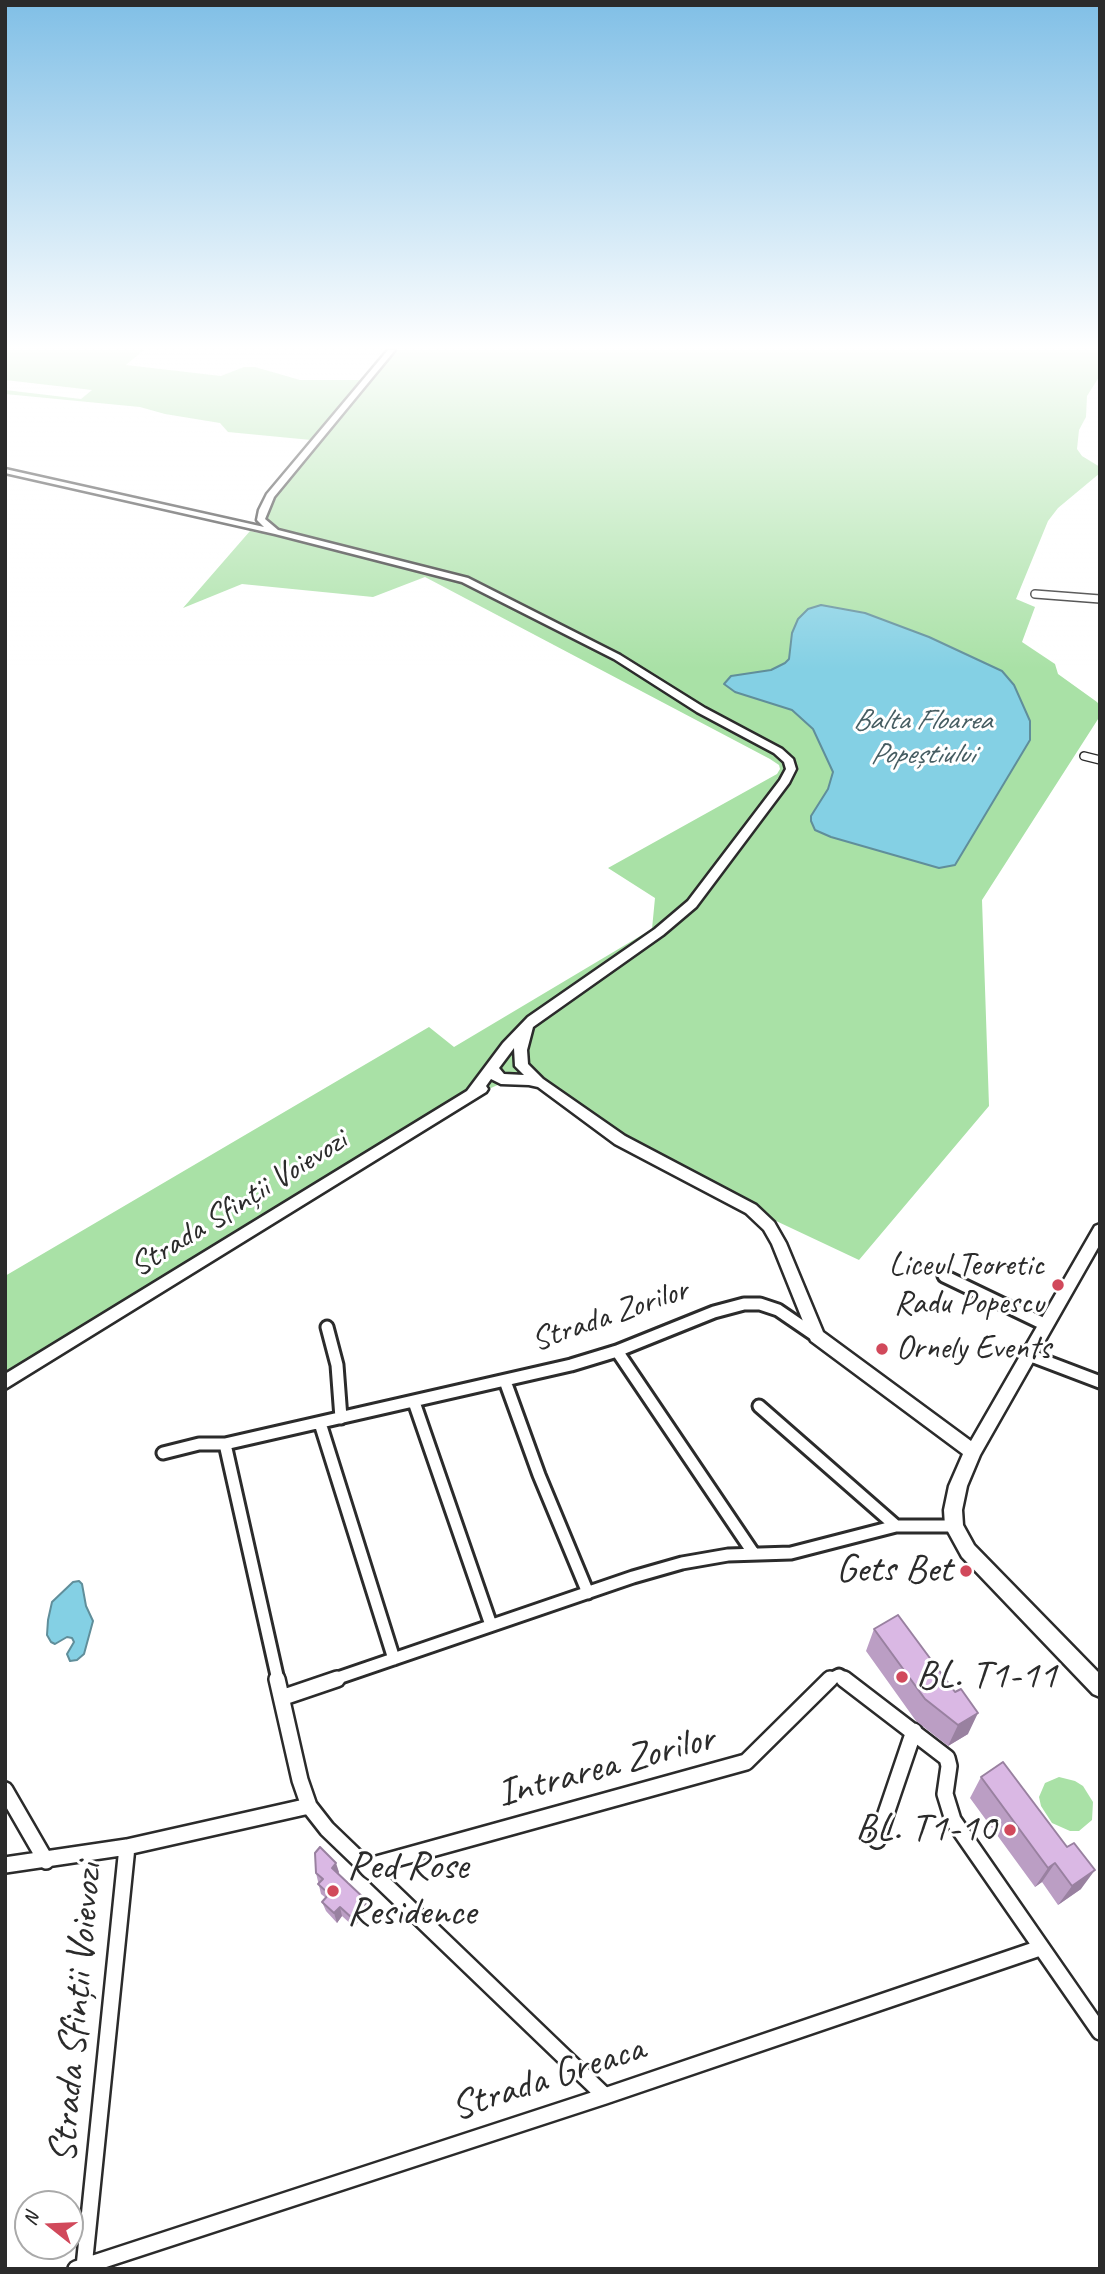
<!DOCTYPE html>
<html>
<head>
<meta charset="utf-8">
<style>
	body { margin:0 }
	#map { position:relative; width:1105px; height:2274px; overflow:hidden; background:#fff; font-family:Caveat,sans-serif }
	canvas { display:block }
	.frame { position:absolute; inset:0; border:7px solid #2b2b2b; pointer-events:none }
	.north { position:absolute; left:14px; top:2190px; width:70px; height:70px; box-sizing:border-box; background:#fff; border:2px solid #aaa; border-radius:50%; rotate:288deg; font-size:19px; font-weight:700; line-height:28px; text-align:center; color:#2b2b2b }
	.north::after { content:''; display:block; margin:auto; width:24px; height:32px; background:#d1495b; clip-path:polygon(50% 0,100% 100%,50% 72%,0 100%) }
</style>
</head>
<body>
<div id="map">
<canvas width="1105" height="2274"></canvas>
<div class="frame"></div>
<div class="north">N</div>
</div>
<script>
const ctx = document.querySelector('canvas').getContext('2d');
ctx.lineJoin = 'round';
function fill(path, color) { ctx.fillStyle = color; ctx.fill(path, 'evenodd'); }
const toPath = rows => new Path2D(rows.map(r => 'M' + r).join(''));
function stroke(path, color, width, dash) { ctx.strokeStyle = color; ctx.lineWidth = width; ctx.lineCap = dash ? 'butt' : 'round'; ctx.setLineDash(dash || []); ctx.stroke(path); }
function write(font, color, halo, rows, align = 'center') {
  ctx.font = font + ' Caveat,sans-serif'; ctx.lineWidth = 6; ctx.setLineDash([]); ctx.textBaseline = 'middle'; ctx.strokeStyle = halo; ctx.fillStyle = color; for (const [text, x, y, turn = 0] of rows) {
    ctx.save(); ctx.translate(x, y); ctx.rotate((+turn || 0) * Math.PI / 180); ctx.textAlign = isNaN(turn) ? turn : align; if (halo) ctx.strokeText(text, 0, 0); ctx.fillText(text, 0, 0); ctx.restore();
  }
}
const green = toPath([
	[5,350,144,350,126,365,221,376,244,367,255,367,300,380,362,380,311,440,228,432,220,423,165,414,140,407,5,394,5,390,81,399,92,390,5,380],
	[397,350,1100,350,1099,377,1087,396,1086,417,1079,430,1077,449,1082,456,1100,467,1100,473,1058,508,1048,521,1016,599,1035,607,1022,642,1055,664,1058,674,1097,702,1100,706,1100,716,982,900,989,1106,859,1260,774,1220,742,1196,633,1142,551,1084,543,1088,537,1085,502,1083,471,1097,465,1092,66,1340,5,1374,5,1276,429,1027,454,1047,652,929,655,898,608,868,777,774,780,769,779,765,770,759,425,577,373,597,242,584,183,608,250,531,259,533,269,524,265,517,267,508,276,494],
	[1059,1777,1075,1781,1083,1786,1093,1802,1092,1820,1079,1831,1070,1831,1052,1823,1041,1806,1039,1797,1045,1783]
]);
const water = toPath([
	[821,605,865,613,929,637,1002,671,1014,685,1030,721,1030,740,955,865,939,868,831,837,815,830,811,821,811,816,828,789,833,772,813,729,792,710,735,692,724,684,731,676,771,670,785,663,789,659,792,633,798,619,808,609,821,605],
	[79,1581,82,1584,86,1606,93,1621,84,1654,77,1660,70,1661,67,1654,74,1642,72,1638,67,1637,55,1644,51,1642,47,1635,48,1620,52,1602,73,1582,79,1581]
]);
const streetFar2 = toPath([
	[1035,594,1100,599],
	[1084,756,1100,760]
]);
const streetFar1 = toPath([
	[944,1276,1046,1325],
	[327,1327,337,1365,341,1418],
	[617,1351,754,1554],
	[1029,1355,1100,1382],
	[505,1381,539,1475,588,1593],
	[414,1402,491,1625],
	[759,1406,896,1526],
	[320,1423,394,1659],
	[225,1444,278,1680],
	[163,1453,199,1444,225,1444,571,1365,617,1351,714,1312,744,1304,760,1304,778,1310,816,1336],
	[332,1680,633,1577,682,1563,728,1555,791,1553,896,1526,954,1526],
	[829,1680,839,1675,846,1680]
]);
const street = toPath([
	[277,1679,300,1780,309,1806,327,1829,605,2096],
	[844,1679,947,1758,949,1766,945,1794,953,1820,1100,2032],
	[284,1697,337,1679],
	[5,1790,46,1861],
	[877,1840,914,1731],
	[5,1865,127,1847,309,1806],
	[366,1867,746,1762,830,1679],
	[84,2267,127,1847],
	[76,2269,605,2096,1040,1948]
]);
const secondary = toPath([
	[388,350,395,350,274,497,265,519,278,530,468,578,620,655,705,708,782,749,793,759,796,769,789,783,696,907,663,935,533,1027,527,1050,528,1064,543,1079,625,1136,756,1205,774,1222,786,1243,823,1332,971,1441,1095,1226,1100,1224,1100,1244,980,1455,967,1486,962,1510,963,1525,974,1545,1100,1674,1100,1697,1093,1694,962,1557,945,1526,944,1510,949,1486,963,1454,811,1341,772,1244,764,1230,746,1213,615,1144,538,1087,529,1085,501,1084,491,1079,486,1086,488,1089,486,1092,5,1389,5,1374,467,1091,503,1043,528,1017,655,929,688,901,780,780,786,769,784,762,774,753,697,712,614,659,462,582,275,534,5,473,5,469,264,527,257,520,259,510,267,494,388,350],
	[514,1048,515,1066,524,1075,504,1074,499,1068,514,1048]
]);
const wall = toPath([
	[874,1629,968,1734,948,1746,916,1721,866,1651],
	[981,1777,1081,1889,1058,1905,1042,1882,1035,1887,970,1798],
	[339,1872,338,1874,366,1900,369,1909,354,1927,342,1916,337,1923,326,1911,322,1902,326,1898,321,1894,316,1873]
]);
const shadedWall = toPath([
	[978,1713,968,1734,948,1746,958,1725],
	[336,1863,339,1872,335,1878,332,1868],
	[1055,1863,1042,1882,1035,1887,1048,1868],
	[1095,1870,1081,1889,1058,1905,1072,1886],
	[366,1900,369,1909,354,1927,352,1918],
	[340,1907,342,1916,337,1923,334,1913]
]);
const building = toPath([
	[898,1615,955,1692,961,1689,978,1713,958,1725,925,1699,874,1629,898,1615],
	[1003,1762,1067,1847,1074,1843,1095,1870,1072,1886,1055,1863,1048,1868,981,1777,1003,1762],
	[320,1847,336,1863,332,1868,366,1900,352,1918,340,1907,334,1913,322,1902,329,1894,318,1884,323,1879,316,1873,315,1853,320,1847]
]);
const markers = [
	[1058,1285,7,"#d1495b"],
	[882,1349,7,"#d1495b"],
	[966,1571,7,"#d1495b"],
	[902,1677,7,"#d1495b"],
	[1010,1830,7,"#d1495b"],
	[333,1891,7,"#d1495b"]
];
const farWaternames = [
	["Balta Floarea",922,721],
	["Popeștiului",922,755]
];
const streetNames = [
	["Strada Sfinții Voievozi",239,1204,-32],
	["Strada Zorilor",610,1316,-19]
];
const poiNames = [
	["Liceul Teoretic",1044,1266],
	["Radu Popescu",1044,1304],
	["Ornely Events",896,1349,"left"]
];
const nearPoinames = [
	["Gets Bet",952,1571],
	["BL. T1-11",916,1677,"left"],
	["BL. T1-10",996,1830],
	["Red Rose",347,1868,"left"],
	["Residence",347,1914,"left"]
];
const nearStreetnames = [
	["Intrarea Zorilor",606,1767,-15],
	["Strada Sfinții Voievozi",77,2013,-85],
	["Strada Greaca",548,2079,-18]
];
fill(green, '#a9e1a6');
fill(water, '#84d0e4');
stroke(water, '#608e9a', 2);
stroke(streetFar2, '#2b2b2b', 10);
stroke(streetFar1, '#2b2b2b', 17);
stroke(street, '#2b2b2b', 20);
stroke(secondary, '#2b2b2b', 5);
stroke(streetFar2, '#fff', 7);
stroke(streetFar1, '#fff', 11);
stroke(street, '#fff', 15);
fill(secondary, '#fff');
fill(wall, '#bb9ec4');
fill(shadedWall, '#9981a0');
fill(building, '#dab8e4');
stroke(building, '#9981a0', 2);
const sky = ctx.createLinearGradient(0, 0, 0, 669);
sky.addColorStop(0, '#80bfe6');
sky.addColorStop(0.52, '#fff');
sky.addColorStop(1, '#ffffff00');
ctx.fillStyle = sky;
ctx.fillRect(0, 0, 1105, 669);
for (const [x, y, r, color] of markers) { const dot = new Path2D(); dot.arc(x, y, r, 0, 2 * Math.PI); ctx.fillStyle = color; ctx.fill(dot); stroke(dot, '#fff', 2.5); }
write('italic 30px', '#465d62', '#fff', farWaternames);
write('33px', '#2b2b2b', '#fff', streetNames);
write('33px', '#2b2b2b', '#fff', poiNames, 'right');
write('40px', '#2b2b2b', '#fff', nearPoinames, 'right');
write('40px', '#2b2b2b', '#fff', nearStreetnames);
</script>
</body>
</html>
